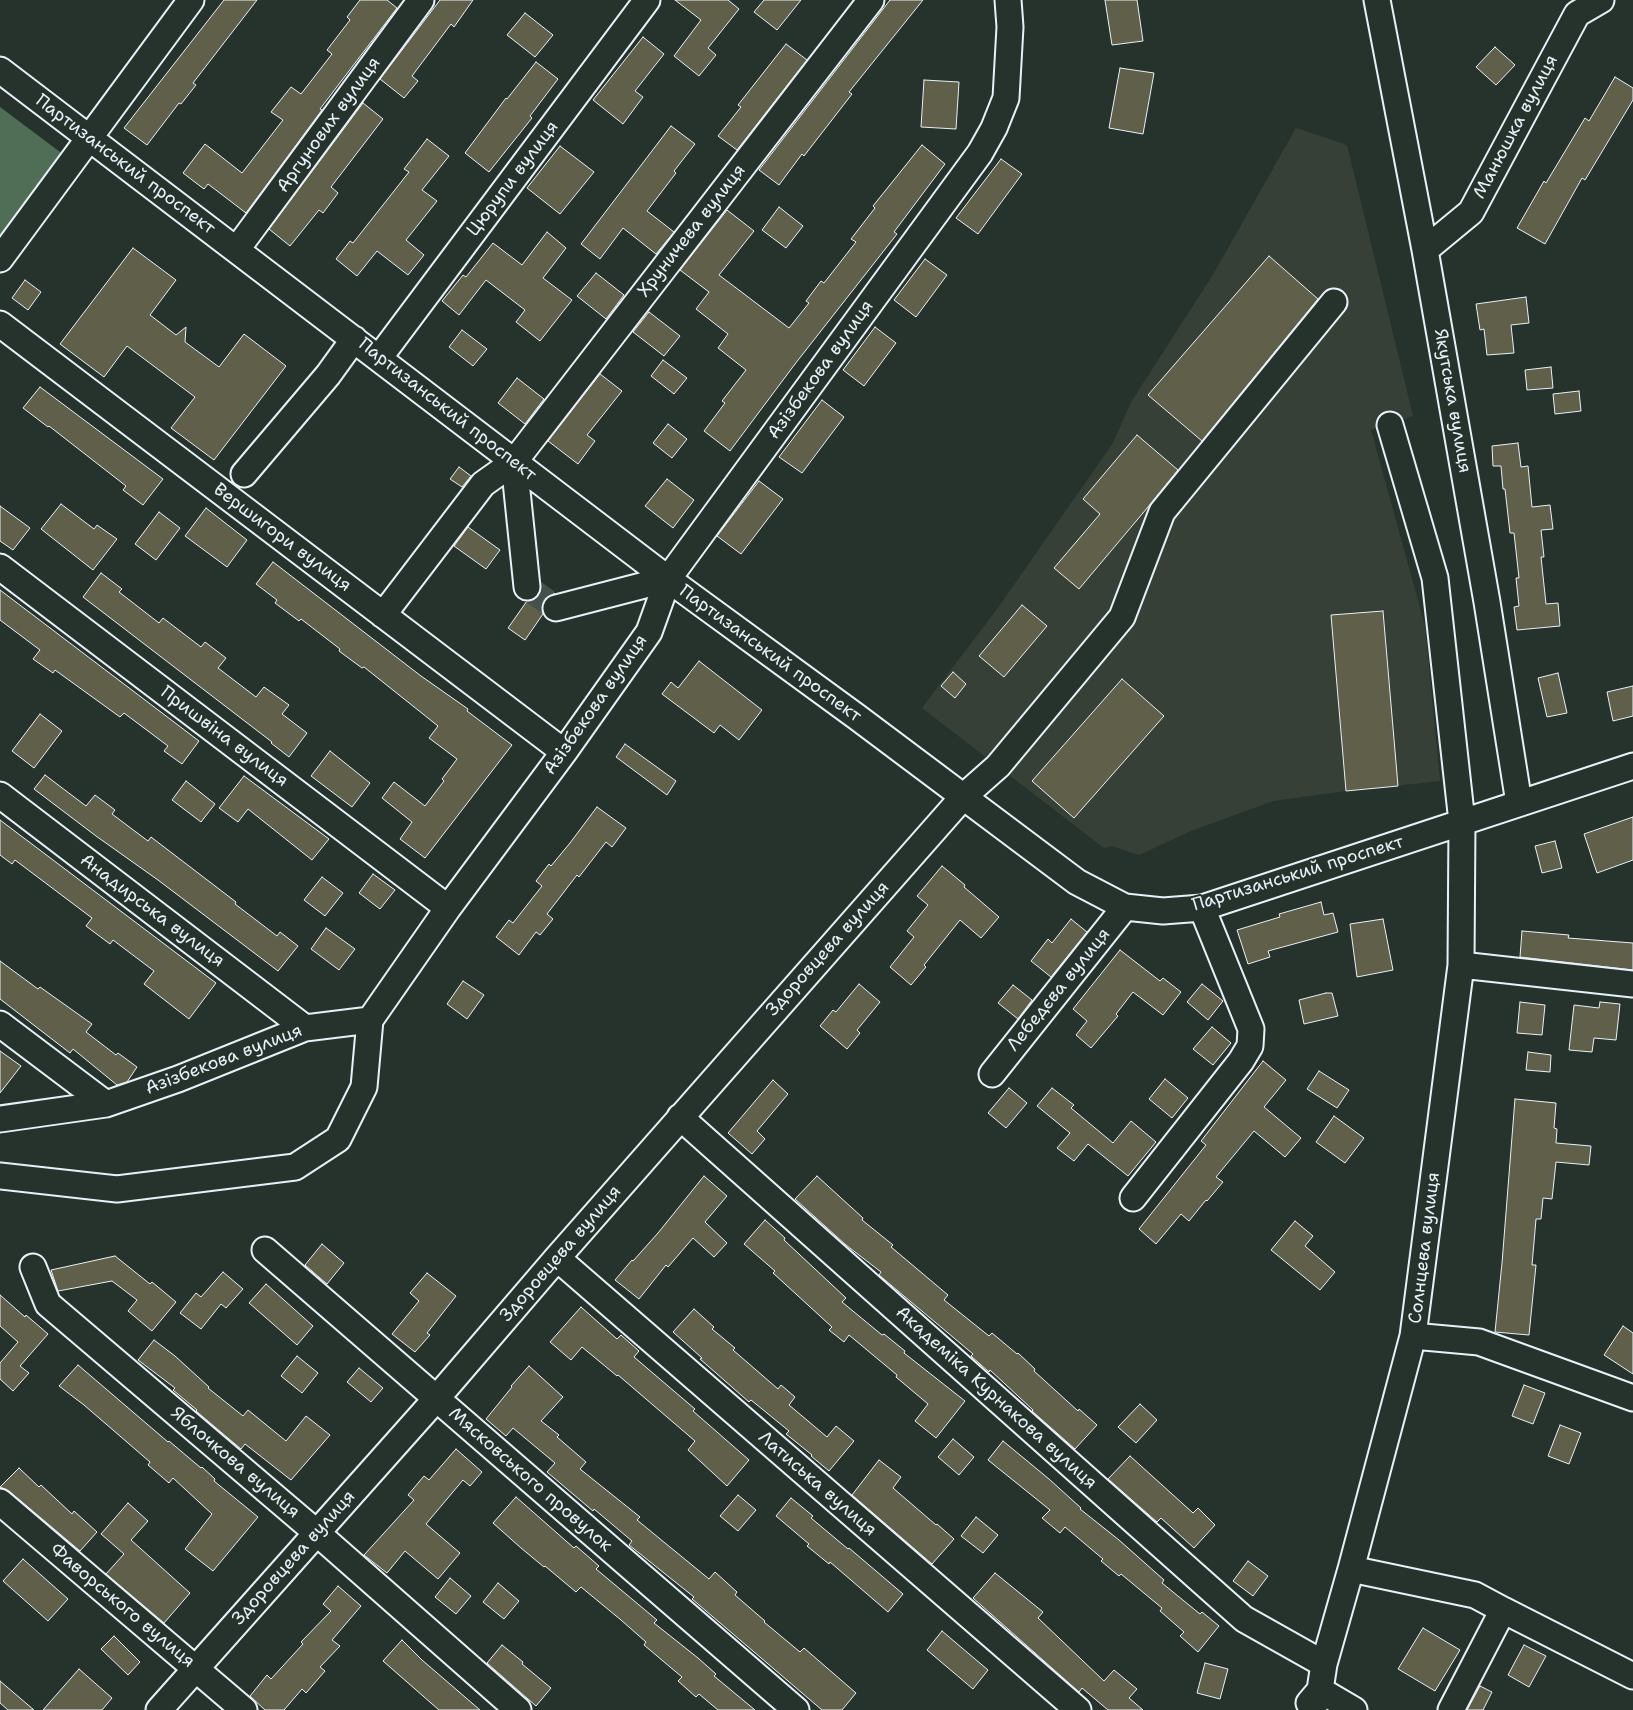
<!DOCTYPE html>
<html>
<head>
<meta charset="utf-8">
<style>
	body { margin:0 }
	canvas { display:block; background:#26332d }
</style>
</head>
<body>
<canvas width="1633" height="1710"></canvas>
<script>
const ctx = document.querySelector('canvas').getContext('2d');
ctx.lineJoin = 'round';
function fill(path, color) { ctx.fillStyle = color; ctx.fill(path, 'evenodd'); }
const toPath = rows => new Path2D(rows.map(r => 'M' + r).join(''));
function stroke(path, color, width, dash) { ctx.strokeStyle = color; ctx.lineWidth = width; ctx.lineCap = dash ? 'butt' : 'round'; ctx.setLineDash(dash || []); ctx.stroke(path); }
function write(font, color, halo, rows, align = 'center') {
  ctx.font = font + ' "Shantell Sans",sans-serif'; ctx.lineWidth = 4; ctx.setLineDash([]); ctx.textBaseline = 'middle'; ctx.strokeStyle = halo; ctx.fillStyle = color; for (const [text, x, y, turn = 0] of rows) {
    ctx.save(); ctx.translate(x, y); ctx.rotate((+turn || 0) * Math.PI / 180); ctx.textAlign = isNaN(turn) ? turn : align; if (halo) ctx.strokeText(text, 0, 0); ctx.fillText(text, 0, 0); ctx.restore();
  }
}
const built = toPath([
	[1296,128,1347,145,1413,416,1371,430,1425,626,1440,781,1346,791,1273,801,1191,831,1139,855,1112,846,1104,848,922,708,1000,605,1113,443,1130,404,1214,273]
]);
const green = toPath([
	[0,107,64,155,0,239]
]);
const building = toPath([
	[224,0,257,0,193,83,196,85,181,104,179,103,147,145,124,128,224,0],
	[360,0,387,0,397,8,320,109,322,110,246,213,208,184,204,189,183,173,205,144,242,173,283,120,271,112,291,87,301,94,332,54,327,50,350,20,347,17,360,0],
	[440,0,473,0,454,27,451,24,412,76,418,81,404,98,380,79,440,0],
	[675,0,728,0,739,9,708,48,716,55,699,76,674,56,701,20,675,0],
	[764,0,801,0,777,30,754,12,764,0],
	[890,0,923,0,849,92,852,94,804,156,802,154,779,185,759,170,890,0],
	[1105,0,1137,0,1143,41,1112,45,1105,0],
	[525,13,553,35,535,57,507,35,525,13],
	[643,37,664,54,635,91,643,97,623,124,593,100,643,37],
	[786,44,807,60,737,150,718,136,741,107,738,105,786,44],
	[1495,47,1515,65,1496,85,1476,67,1495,47],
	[536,62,558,79,530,116,532,118,489,172,465,153,506,98,507,99,536,62],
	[1120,68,1154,73,1143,134,1109,128,1120,68],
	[1615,77,1633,88,1633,100,1585,180,1582,178,1545,244,1517,228,1544,181,1546,183,1585,118,1589,121,1615,77],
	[924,80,959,82,956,129,921,127,924,80],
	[363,103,383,119,331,187,338,193,323,213,319,210,290,246,269,229,363,103],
	[671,126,695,144,674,171,676,173,647,211,674,232,656,254,623,228,600,259,581,244,671,126],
	[427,139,449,156,422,190,437,201,406,240,424,255,408,275,377,251,357,276,336,259,350,241,353,243,409,172,404,169,427,139],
	[922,145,945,164,894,232,897,234,795,364,730,451,704,431,725,403,722,401,746,370,718,348,728,334,696,309,709,292,680,270,727,210,754,231,719,275,789,328,809,303,806,301,821,281,824,283,856,242,851,239,875,208,873,206,922,145],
	[560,146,594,172,560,214,527,188,560,146],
	[1001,159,1022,174,978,234,956,218,1001,159],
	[779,207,803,226,786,248,762,230,779,207],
	[547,232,566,248,543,278,572,300,540,341,516,322,525,310,486,280,459,315,442,301,463,275,466,277,493,243,522,265,547,232],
	[133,248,176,280,150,315,176,335,186,327,185,342,219,367,244,334,286,366,214,460,171,428,195,397,127,346,104,377,60,344,133,248],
	[1269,256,1318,299,1202,441,1148,395,1269,256],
	[925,259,947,275,916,317,894,300,925,259],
	[596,273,624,295,606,319,577,296,596,273],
	[25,280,41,292,28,310,12,298,25,280],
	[1526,297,1529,323,1511,325,1514,353,1487,355,1484,329,1480,330,1476,304,1526,297],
	[649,312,680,336,664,356,633,332,649,312],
	[875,327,896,343,864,386,843,370,875,327],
	[462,330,487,349,473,366,449,347,462,330],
	[663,360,687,378,674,394,651,376,663,360],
	[1551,367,1553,388,1527,390,1525,370,1551,367],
	[600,374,622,391,587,435,595,441,578,464,548,441,600,374],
	[517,378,544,399,525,424,498,403,517,378],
	[40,387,163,479,143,505,123,490,126,486,49,426,48,427,23,408,40,387],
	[1579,391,1581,411,1555,414,1553,394,1579,391],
	[822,400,844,417,802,473,779,457,822,400],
	[668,424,687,439,672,458,653,443,668,424],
	[1137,435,1178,470,1148,507,1079,589,1054,568,1100,514,1083,499,1137,435],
	[1518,443,1521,467,1528,466,1532,507,1550,505,1553,529,1541,530,1544,557,1541,557,1546,604,1558,603,1560,626,1517,630,1514,607,1519,606,1516,578,1519,578,1514,533,1510,533,1505,489,1503,489,1501,466,1493,466,1492,446,1518,443],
	[459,467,471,476,462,487,450,479,459,467],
	[667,479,694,500,673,528,645,506,667,479],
	[759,481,783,499,741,554,717,536,759,481],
	[61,504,94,529,97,525,117,539,93,570,41,529,61,504],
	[0,506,30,528,13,550,0,541,0,506],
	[206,508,247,540,227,567,185,536,206,508],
	[159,512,180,528,156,560,135,544,159,512],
	[468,527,500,550,486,569,454,546,468,527],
	[273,562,421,676,468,709,467,711,512,745,425,858,400,839,412,822,382,798,394,782,425,806,444,781,442,779,457,759,429,738,438,726,364,667,362,668,339,651,340,649,301,619,299,621,275,603,277,600,256,584,273,562],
	[101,573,122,589,119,592,159,623,163,618,201,647,205,642,226,658,218,668,256,697,264,687,289,705,282,714,307,733,289,757,271,743,272,742,83,597,101,573],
	[541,584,555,594,546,598,542,605,543,614,525,640,508,628,527,601,535,599,540,593,541,584],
	[0,590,199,741,182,764,164,751,168,746,124,713,120,717,55,670,53,673,33,659,40,650,0,620,0,590],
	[1022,605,1047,626,1004,677,979,656,1022,605],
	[1383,611,1398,786,1346,791,1331,615,1383,611],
	[699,661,762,710,739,740,720,725,714,733,662,694,671,682,678,688,699,661],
	[953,672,966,684,955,698,941,686,953,672],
	[1558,673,1567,713,1547,717,1538,678,1558,673],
	[1122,679,1164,716,1074,818,1032,781,1122,679],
	[1633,686,1633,716,1613,721,1607,692,1633,686],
	[40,714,62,731,34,768,12,751,40,714],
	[625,744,676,781,667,795,616,757,625,744],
	[330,751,370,783,352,807,311,776,330,751],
	[45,775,86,806,95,795,115,810,112,814,148,841,151,837,236,902,235,904,277,936,280,932,298,946,278,971,158,880,96,836,34,789,45,775],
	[244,776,329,839,312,860,248,809,238,822,219,808,244,776],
	[186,781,215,804,201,822,172,800,186,781],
	[597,807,626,828,612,847,606,842,579,877,577,875,547,914,553,919,540,935,536,932,519,955,496,937,509,920,513,923,542,886,536,881,549,864,551,866,570,843,597,807],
	[1633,817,1633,860,1597,873,1584,834,1633,817],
	[0,820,216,983,189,1019,144,984,154,971,113,940,110,944,86,926,92,918,15,860,12,864,0,855,0,820],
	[1555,841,1562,868,1542,873,1535,846,1555,841],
	[942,866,965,885,964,887,999,917,981,938,960,920,924,965,926,967,911,985,890,967,914,937,907,931,928,905,917,896,942,866],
	[373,874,395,890,380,909,359,893,373,874],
	[322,877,343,893,325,916,304,900,322,877],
	[1321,902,1324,915,1333,913,1338,932,1268,951,1270,957,1248,964,1237,930,1280,917,1279,914,1321,902],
	[1071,919,1087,932,1051,977,1031,961,1048,939,1052,943,1071,919],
	[1383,919,1393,970,1357,977,1350,924,1383,919],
	[326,928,355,949,339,970,311,949,326,928],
	[1522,931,1569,935,1568,938,1633,943,1633,970,1520,957,1522,931],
	[1120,950,1160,981,1163,978,1181,992,1163,1015,1133,992,1116,1014,1118,1016,1091,1048,1076,1035,1087,1021,1073,1009,1120,950],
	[0,961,38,989,40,987,92,1024,86,1032,116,1055,118,1053,137,1067,127,1082,117,1085,73,1049,70,1053,0,999,0,961],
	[463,981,484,995,467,1019,447,1004,463,981],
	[859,984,880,1002,857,1030,860,1033,847,1049,820,1026,833,1010,836,1012,859,984],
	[1202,984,1223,1001,1208,1020,1187,1002,1202,984],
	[1013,985,1032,1000,1018,1019,998,1003,1013,985],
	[1326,993,1332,993,1338,1016,1304,1024,1299,1000,1326,993],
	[1520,1002,1545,1005,1542,1035,1517,1033,1520,1002],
	[1600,1002,1620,1004,1616,1040,1594,1038,1592,1052,1569,1050,1574,1005,1599,1008,1600,1002],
	[1212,1027,1231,1043,1213,1065,1193,1049,1212,1027],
	[0,1051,21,1066,0,1093,0,1051],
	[1528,1052,1551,1055,1550,1072,1526,1070,1528,1052],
	[1263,1061,1286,1080,1264,1107,1301,1138,1285,1157,1254,1131,1216,1177,1223,1182,1207,1201,1206,1200,1189,1221,1181,1214,1156,1244,1139,1229,1206,1145,1201,1141,1263,1061],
	[1319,1071,1349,1090,1337,1108,1307,1089,1319,1071],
	[1165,1079,1188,1098,1172,1118,1149,1099,1165,1079],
	[773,1080,788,1094,757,1131,765,1139,752,1154,728,1133,773,1080],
	[1009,1088,1027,1103,1006,1128,988,1113,1009,1088],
	[1052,1088,1074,1105,1071,1108,1113,1143,1131,1121,1156,1142,1128,1176,1088,1144,1074,1161,1057,1148,1070,1133,1037,1106,1052,1088],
	[1515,1099,1556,1103,1554,1128,1557,1129,1556,1143,1591,1146,1589,1165,1556,1162,1552,1199,1543,1198,1541,1219,1536,1219,1532,1265,1536,1265,1529,1335,1495,1332,1502,1263,1515,1099],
	[1334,1116,1364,1138,1345,1163,1316,1142,1334,1116],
	[704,1176,727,1196,705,1222,727,1243,714,1257,693,1238,668,1267,666,1265,639,1299,615,1280,632,1260,633,1261,658,1233,704,1176],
	[817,1176,863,1218,862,1220,893,1245,891,1247,948,1295,944,1300,989,1336,992,1333,1017,1354,1018,1353,1035,1369,1034,1371,1078,1411,1079,1409,1097,1425,1075,1449,1032,1411,1033,1410,990,1370,989,1372,971,1356,973,1354,879,1275,881,1272,846,1245,795,1199,817,1176],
	[765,1220,785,1238,784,1240,846,1298,842,1302,882,1335,884,1334,905,1351,904,1353,965,1401,936,1438,915,1421,928,1404,896,1377,897,1375,849,1335,844,1342,829,1330,832,1327,773,1273,775,1271,744,1244,765,1220],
	[1295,1221,1313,1236,1305,1246,1335,1272,1320,1290,1271,1250,1295,1221],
	[322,1244,344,1263,327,1284,305,1265,322,1244],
	[115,1256,150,1284,152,1282,176,1302,152,1331,128,1311,137,1300,112,1281,58,1291,51,1270,115,1256],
	[223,1272,243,1289,226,1308,221,1304,201,1329,180,1313,196,1293,201,1297,223,1272],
	[427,1273,456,1296,427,1333,430,1335,415,1352,392,1334,419,1301,410,1293,427,1273],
	[266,1284,313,1326,297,1345,249,1303,266,1284],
	[0,1295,25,1317,26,1315,48,1334,20,1366,29,1373,13,1391,0,1379,0,1363,18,1342,0,1326,0,1295],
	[581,1307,617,1339,621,1335,639,1351,634,1357,695,1409,693,1411,749,1460,727,1486,688,1450,695,1441,618,1375,617,1376,582,1347,571,1360,550,1342,581,1307],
	[694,1309,714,1327,712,1329,735,1348,733,1350,778,1389,781,1385,795,1397,789,1405,827,1437,836,1426,854,1441,829,1471,811,1456,812,1455,786,1434,789,1431,751,1400,749,1402,700,1359,702,1358,673,1332,694,1309],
	[1623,1326,1633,1333,1633,1374,1604,1355,1623,1326],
	[154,1340,175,1356,209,1387,208,1388,243,1416,248,1410,286,1441,306,1416,330,1435,291,1480,245,1444,241,1449,196,1411,197,1410,173,1390,175,1388,138,1360,154,1340],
	[297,1356,318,1373,302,1393,281,1376,297,1356],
	[78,1365,168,1442,169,1441,201,1468,202,1467,215,1479,214,1481,258,1517,213,1571,185,1549,212,1514,173,1478,169,1483,148,1465,150,1462,84,1405,59,1386,78,1365],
	[529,1366,563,1397,541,1421,559,1435,557,1437,586,1462,580,1469,640,1517,637,1520,709,1579,715,1572,737,1592,735,1595,765,1621,764,1622,800,1652,804,1648,856,1693,842,1710,822,1710,692,1599,694,1597,629,1545,632,1541,594,1509,593,1511,547,1472,555,1463,513,1428,506,1436,486,1419,512,1387,511,1386,529,1366],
	[359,1368,383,1388,371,1402,347,1382,359,1368],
	[1524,1385,1545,1393,1533,1424,1512,1416,1524,1385],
	[1140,1404,1157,1420,1136,1443,1118,1427,1140,1404],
	[1560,1425,1581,1433,1569,1464,1548,1456,1560,1425],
	[953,1439,974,1457,959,1475,938,1457,953,1439],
	[1003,1441,1049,1479,1081,1508,1080,1509,1119,1540,1164,1580,1162,1583,1200,1614,1202,1612,1219,1626,1198,1652,1180,1636,1184,1632,1160,1611,1162,1608,1121,1574,1119,1576,1101,1561,1103,1559,1065,1527,1060,1533,1042,1518,1050,1510,988,1460,1003,1441],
	[456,1449,482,1472,470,1486,463,1480,426,1524,460,1553,438,1579,405,1551,387,1573,364,1555,414,1500,408,1495,424,1476,429,1480,456,1449],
	[1130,1456,1193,1513,1198,1508,1215,1525,1194,1548,1161,1518,1157,1522,1108,1479,1130,1456],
	[879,1460,901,1477,893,1488,936,1525,937,1524,954,1539,932,1564,852,1495,879,1460],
	[19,1468,39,1487,41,1485,72,1514,74,1511,97,1532,80,1551,9,1491,0,1487,19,1468],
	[738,1495,756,1510,738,1531,720,1516,738,1495],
	[516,1497,574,1548,576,1546,599,1566,596,1569,657,1620,654,1623,698,1658,716,1674,714,1676,755,1710,718,1710,699,1694,696,1697,678,1681,682,1677,644,1645,646,1642,621,1620,581,1587,576,1592,545,1566,544,1567,521,1548,493,1523,516,1497],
	[791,1498,813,1516,811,1518,848,1549,849,1548,903,1594,888,1612,830,1562,829,1564,807,1546,809,1544,776,1516,791,1498],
	[128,1503,148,1521,131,1540,190,1593,164,1623,106,1574,124,1554,101,1534,128,1503],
	[976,1517,998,1535,983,1553,961,1536,976,1517],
	[23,1559,68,1599,48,1621,3,1581,23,1559],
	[1248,1561,1268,1576,1253,1596,1233,1581,1248,1561],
	[995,1573,1043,1612,1038,1618,1104,1681,1114,1670,1137,1689,1129,1698,1143,1710,1108,1710,1082,1688,1079,1692,973,1598,995,1573],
	[450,1578,471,1596,456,1614,435,1597,450,1578],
	[498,1583,519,1601,504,1619,483,1602,498,1583],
	[338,1586,361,1606,332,1640,340,1646,320,1667,325,1671,306,1693,302,1689,284,1710,265,1710,250,1696,267,1675,271,1679,303,1644,301,1642,331,1611,323,1604,338,1586],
	[1423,1628,1460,1650,1435,1691,1398,1669,1423,1628],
	[942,1631,988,1670,973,1689,927,1650,942,1631],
	[114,1636,140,1662,128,1675,101,1649,114,1636],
	[402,1640,422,1660,480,1710,439,1710,383,1661,402,1640],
	[502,1645,523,1662,522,1664,551,1688,536,1706,487,1663,502,1645],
	[1524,1645,1546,1656,1529,1687,1508,1675,1524,1645],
	[1205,1663,1228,1669,1220,1699,1197,1693,1205,1663],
	[79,1669,112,1698,102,1710,43,1710,79,1669],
	[0,1681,34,1710,8,1710,0,1703,0,1681],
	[1480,1686,1492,1692,1483,1710,1467,1710,1480,1686]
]);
const minorTunnel = toPath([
	[527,587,556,608]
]);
const minor = toPath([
	[1377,0,1425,250,1487,602,1519,803],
	[0,70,668,579,857,717,1077,882,1125,907,1163,911,1202,908,1633,766],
	[237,249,421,0],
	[1425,250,1471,212,1577,14,1601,0],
	[0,259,191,0],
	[0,324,564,752],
	[379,358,647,0],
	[514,462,527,587],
	[244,474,328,375,354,339],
	[0,567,448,908],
	[556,608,668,579],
	[383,615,483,484,514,462,871,0],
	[0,795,305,1028],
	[1461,965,1633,984],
	[0,1024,106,1104],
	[992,1074,1125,907],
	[680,1117,1244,1619,1324,1664],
	[0,1119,106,1104,178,1079,305,1028,370,1020,448,908,564,752,649,632,668,579,980,153,994,128,1006,98,1010,27,1008,0],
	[0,1176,117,1189,295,1167,338,1139,364,1087,370,1020],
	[1133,1198,1241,1061,1250,1046,1251,1029,1202,908],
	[265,1250,796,1710],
	[557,1258,1078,1710],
	[33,1267,48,1304,317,1533,518,1710],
	[1413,1336,1479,1342,1633,1398],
	[0,1502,244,1710],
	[1351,1569,1475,1595,1503,1610,1451,1710],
	[1503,1610,1633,1676],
	[1309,1703,1320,1690,1354,1710],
	[159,1710,436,1399,557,1258,963,797,998,766,1122,617,1162,512,1334,302],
	[1313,1710,1320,1690,1324,1664,1351,1569,1413,1336,1461,965,1462,822,1435,578,1390,425]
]);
const streetNames = [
	["Аргунових вулиця",329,125,-54],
	["Манюшка вулиця",1516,127,-62],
	["Партизанський проспект",125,165,37],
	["Цюрупи вулиця",513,179,-53],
	["Хруничева вулиця",692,231,-52],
	["Азізбекова вулиця",821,370,-54],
	["Якутська вулиця",1452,401,80],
	["Партизанський проспект",447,410,38],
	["Вершигори вулиця",282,538,37],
	["Партизанський проспект",770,654,36],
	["Азізбекова вулиця",596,705,-55],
	["Пришвіна вулиця",224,737,37],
	["Партизанський проспект",1298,874,-17],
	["Анадирська вулиця",152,911,37],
	["Здоровцева вулиця",828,949,-48],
	["Лебедєва вулиця",1059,990,-51],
	["Азізбекова вулиця",224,1060,-21],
	["Солнцева вулиця",1425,1248,-83],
	["Здоровцева вулиця",561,1254,-49],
	["Академіка Курнакова вулиця",996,1398,42],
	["Яблочкова вулиця",235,1463,40],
	["Мясковського провулок",530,1480,41],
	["Латиська вулиця",817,1484,41],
	["Здоровцева вулиця",294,1558,-48],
	["Фаворського вулиця",122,1606,40]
];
fill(built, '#374036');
fill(green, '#506e56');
fill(building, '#5f5f4a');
stroke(building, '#e8f1f8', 1);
stroke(minorTunnel, '#43504b', 25, [25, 12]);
stroke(minor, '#e8f1f8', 29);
stroke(minor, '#26332d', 25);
write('18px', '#e8f1f8', '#26332d', streetNames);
</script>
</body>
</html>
